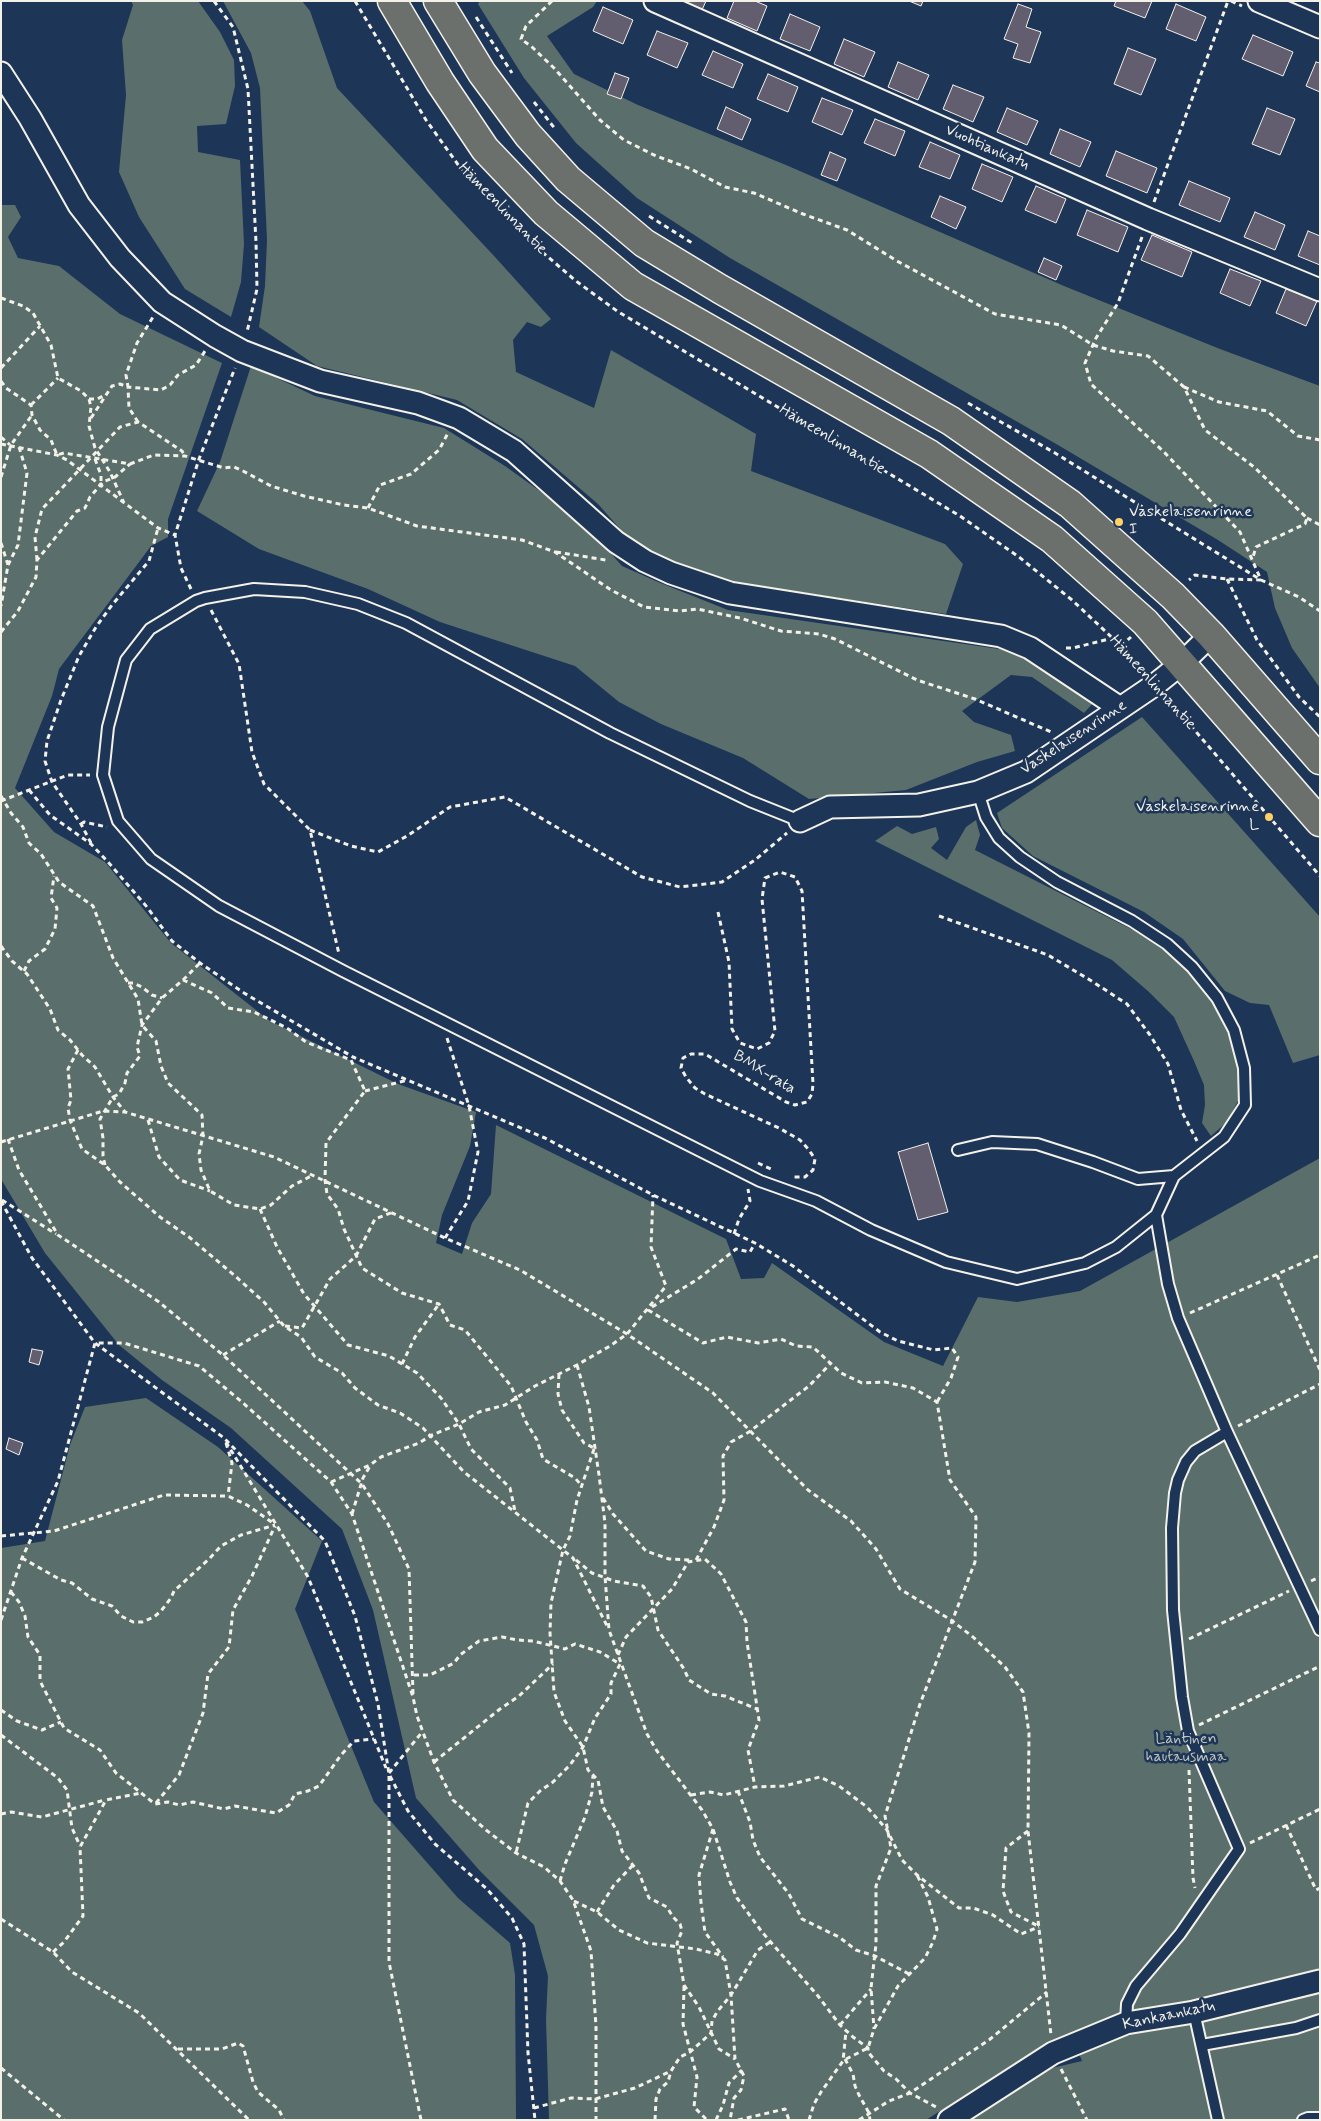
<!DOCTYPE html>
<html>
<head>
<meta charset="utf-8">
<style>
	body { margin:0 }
	#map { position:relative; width:1321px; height:2121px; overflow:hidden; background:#1d3557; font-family:Mynerve,sans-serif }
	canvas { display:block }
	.frame { position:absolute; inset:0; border:2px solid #f4f1e8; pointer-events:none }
</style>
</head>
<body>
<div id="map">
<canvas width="1321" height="2121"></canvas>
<div class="frame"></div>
</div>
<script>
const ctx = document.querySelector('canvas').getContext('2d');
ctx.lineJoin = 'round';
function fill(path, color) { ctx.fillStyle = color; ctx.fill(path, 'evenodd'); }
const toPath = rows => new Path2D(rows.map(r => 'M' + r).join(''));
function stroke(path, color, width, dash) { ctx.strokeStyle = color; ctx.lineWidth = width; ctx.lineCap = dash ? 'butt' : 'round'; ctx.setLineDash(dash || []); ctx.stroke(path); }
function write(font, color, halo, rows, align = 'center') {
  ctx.font = font + ' Mynerve,sans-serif'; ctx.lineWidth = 5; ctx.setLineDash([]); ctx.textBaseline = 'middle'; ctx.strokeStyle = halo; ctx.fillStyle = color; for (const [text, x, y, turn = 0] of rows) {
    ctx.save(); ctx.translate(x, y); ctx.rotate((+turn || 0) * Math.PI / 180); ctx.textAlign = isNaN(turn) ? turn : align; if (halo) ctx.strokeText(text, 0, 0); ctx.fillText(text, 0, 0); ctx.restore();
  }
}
const green = toPath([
	[131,1,198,1,220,32,234,60,235,86,226,124,197,126,198,152,240,160,244,244,241,282,231,317,185,289,139,217,119,172,126,95,122,40,133,5],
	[223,1,302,1,310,11,337,88,495,257,551,319,541,327,527,322,513,340,516,372,594,408,611,350,756,434,751,471,945,544,963,564,946,614,731,582,663,563,637,548,598,504,522,439,457,400,317,366,259,327,265,286,267,240,260,88,251,53],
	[480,1,597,1,593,7,547,36,574,74,638,105,786,165,1064,286,1220,349,1320,386,1320,688,1292,648,1275,608,1267,572,1218,540,1058,445,730,258,637,198,576,143,524,78,478,4],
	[1,205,15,205,21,217,8,237,18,258,59,266,120,314,222,363,168,519,168,537,151,546,59,669,52,696,15,788,54,832,105,862,171,943,270,1021,398,1084,476,1112,470,1146,442,1215,436,1243,462,1254,472,1223,491,1194,496,1125,726,1239,741,1279,764,1278,772,1263,884,1342,943,1366,978,1297,1017,1302,1080,1291,1320,1158,1320,2120,965,2120,1052,2068,1082,2061,1072,2036,1045,2044,926,2120,549,2120,546,2019,548,1976,534,1925,480,1871,416,1798,373,1610,342,1529,231,1428,162,1380,119,1345,45,1253,1,1179],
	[251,366,315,396,444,428,505,466,583,522,622,566,658,582,728,610,1013,651,1094,702,1084,713,1032,677,1011,675,962,711,974,722,1011,735,1015,751,977,762,906,790,809,799,743,758,661,724,619,702,575,666,440,622,368,589,259,549,197,511,220,462],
	[1142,717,1320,917,1320,1055,1293,1063,1269,1005,1250,1003,1225,991,1183,939,1144,912,1033,856,1002,828,997,813],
	[976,820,980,835,975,850,1133,930,1179,960,1207,991,1230,1037,1239,1069,1240,1097,1227,1122,1211,1136,1202,1123,1205,1105,1204,1085,1194,1061,1174,1017,1149,992,1112,960,875,841,897,826,912,834,936,827,939,839,931,848,947,860,966,827],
	[146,1398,218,1447,322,1541,295,1609,374,1802,458,1898,510,1943,515,1975,516,2120,1,2120,1,1548,45,1541,70,1445,85,1407]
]);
const building = toPath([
	[680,1,706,1,702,10,680,1],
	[734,1,755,1,767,6,757,31,727,18,734,1],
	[909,1,923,1,921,6,909,1],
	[1116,1,1152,1,1145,18,1114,6,1116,1],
	[1018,4,1032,9,1026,27,1041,32,1030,63,1013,58,1018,44,1004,39,1018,4],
	[1176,4,1206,17,1196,41,1166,29,1176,4],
	[603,7,633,20,623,44,593,31,603,7],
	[790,14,820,27,810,51,780,39,790,14],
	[657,31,688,43,677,68,647,55,657,31],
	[1253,35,1293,52,1283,76,1242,59,1253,35],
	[844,39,875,52,864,77,834,64,844,39],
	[1128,48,1156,59,1141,95,1114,84,1128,48],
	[713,51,743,64,733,88,702,75,713,51],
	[898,62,929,75,918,100,888,87,898,62],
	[1316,62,1320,63,1320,92,1306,86,1316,62],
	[615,73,629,78,621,99,607,94,615,73],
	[768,74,798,87,788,112,757,99,768,74],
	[953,85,984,97,973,122,943,109,953,85],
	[822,98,853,110,842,135,812,122,822,98],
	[726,107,751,119,742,140,717,129,726,107],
	[1007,108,1038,121,1027,145,997,132,1007,108],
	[1267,108,1295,119,1280,155,1252,144,1267,108],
	[875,119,905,131,895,156,864,143,875,119],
	[1060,129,1091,142,1080,167,1050,154,1060,129],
	[930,142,960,155,950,179,919,167,930,142],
	[1116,151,1157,168,1147,193,1106,176,1116,151],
	[830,152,846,159,837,181,821,175,830,152],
	[982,164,1013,177,1002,202,972,189,982,164],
	[1189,181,1230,198,1220,222,1179,205,1189,181],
	[1036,186,1066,199,1056,223,1025,210,1036,186],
	[940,196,966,207,956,229,931,217,940,196],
	[1087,210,1128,227,1118,252,1077,235,1087,210],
	[1255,212,1285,225,1275,250,1244,237,1255,212],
	[1308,231,1320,236,1320,265,1298,256,1308,231],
	[1152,235,1192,252,1182,277,1141,260,1152,235],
	[1044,258,1062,266,1056,280,1038,272,1044,258],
	[1230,269,1261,281,1250,306,1220,293,1230,269],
	[1286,289,1317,301,1306,326,1276,313,1286,289],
	[928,1143,948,1212,918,1220,898,1152,928,1143],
	[32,1349,43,1351,39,1365,29,1362,32,1349],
	[9,1438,23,1443,19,1455,6,1449,9,1438]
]);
const path = toPath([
	[214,1,233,27,248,89,256,242,257,289,247,332],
	[355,1,426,120,459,166,533,244,576,281,617,311,960,516,1019,557,1072,600,1121,646,1144,671],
	[552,1,526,26,521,39,532,47,554,68,600,120,624,140,654,155,691,169,725,187,754,193,803,214,847,230,897,261,995,314,1061,325,1093,345,1113,351,1148,356,1184,387,1205,430,1254,467,1307,518,1305,524,1256,547,1253,557],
	[1231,1,1242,6],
	[476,17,512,73],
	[534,102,556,130],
	[1154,202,1228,1],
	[649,216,692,243],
	[1142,237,1118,303,1096,338,1085,363,1091,384,1164,452,1240,532,1261,580,1227,579,1195,575,1189,580],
	[1,298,23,306,33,313,51,345,58,378,81,391,89,399,91,407,89,426,95,448,110,472,124,503],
	[1,368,40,326],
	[1,381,6,388,31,405,32,415,40,430,51,440,57,455,64,453,130,464,154,455,185,456,224,468,234,467,243,471,271,486,304,496,344,505,368,508,417,526,522,540,555,552,611,590,644,607,680,611,697,609,740,618,781,631,819,634,835,639,917,680,975,699,1051,732],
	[1184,387,1219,402,1267,411,1298,436,1320,440],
	[89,399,97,399,105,395],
	[968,403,1055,453,1261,580,1299,597,1320,611],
	[31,405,58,378],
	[91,418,112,386,120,384,128,387,126,375,137,343,153,317],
	[138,422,129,408,128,387,161,390,170,385,178,375,196,365,205,351],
	[1,437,10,445],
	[1,444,57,455,67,460,158,528,175,535],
	[95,459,101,475,101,485],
	[1,477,11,445,32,415],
	[368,508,380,485,411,474,439,450,448,433],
	[1307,518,1320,525],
	[1,543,8,565,1,606],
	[556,552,606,560],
	[37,560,35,537,42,509,120,427,138,422,182,451,185,456],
	[8,565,18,545,27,473,19,447],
	[1227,579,1257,640,1299,697,1320,717],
	[191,589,181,568,175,535,199,459,235,368],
	[211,610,239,664,252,752,264,784,310,830,339,954],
	[1,632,18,611,36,577,37,560,77,511,85,508,90,497,103,482,115,477,130,464],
	[1121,646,1131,637],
	[1066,648,1073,648,1113,638],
	[1167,698,1320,876],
	[29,790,50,815,91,844,108,862,147,907,172,941,200,963,244,993,353,1057,545,1138,653,1195,755,1243,793,1266,880,1332,898,1341,934,1350,952,1348,958,1357,951,1378,937,1402],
	[1,796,11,813,23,827,29,843,41,854,59,882,93,906,113,958,138,999,142,1025,156,1041,161,1066,168,1083,202,1115,203,1136,199,1154,201,1170,210,1191,234,1205,260,1209,271,1205,292,1186,313,1175],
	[1,801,68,775,90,775],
	[81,824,84,822,107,827],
	[310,830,351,846,378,852,407,836,450,807,505,797,642,877,680,887,722,882,755,860,787,833],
	[91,843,81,824,52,782,45,761,47,741,61,700,79,656,96,627,112,605,149,561,158,528],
	[718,912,729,962,732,1029,740,1043,757,1049,769,1043,775,1031,762,899,765,878,780,872,795,877,802,891,813,1084,812,1094,807,1102,795,1105,786,1102,705,1054,691,1054,683,1058,681,1068,686,1077,695,1088,705,1094,779,1128,800,1140,809,1150,815,1159,813,1170,805,1177,793,1177],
	[939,916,1048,955,1090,980,1127,1004,1150,1035,1168,1064,1181,1110,1197,1141],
	[1,946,12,961,27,974,50,1009,58,1030,70,1040,82,1055,95,1067,113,1097,125,1112],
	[24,971,29,961,45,949,55,929,57,908,51,898,54,876],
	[183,980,200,963],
	[128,983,133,983,142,987,152,995,162,998],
	[78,1050,68,1069,71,1100,68,1108,70,1120,82,1149,105,1165,120,1182,160,1217,189,1237,234,1275,264,1302,284,1326,301,1337,315,1357,342,1373,355,1388,378,1405,400,1413,423,1428,464,1472,573,1558,608,1628],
	[365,1091,408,1080],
	[148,1120,159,1157,180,1180,210,1191],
	[8,1139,19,1170,58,1235,159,1302,223,1355,362,1484,388,1524,409,1569,413,1694],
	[1,1142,103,1111,125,1112,274,1157,445,1238,520,1270,627,1334,713,1393,808,1490,851,1521,876,1549,900,1589,951,1620,973,1637,1005,1667,1023,1692,1029,1733,1028,1831,1051,2035],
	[758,1163,771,1169],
	[105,1165,103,1156,103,1138,100,1119,113,1097,119,1094,125,1083,127,1073,140,1056,137,1047,142,1025,162,998,183,980,212,993,228,1008,254,1012,287,1028,306,1042,351,1060,365,1091,326,1143,325,1180,327,1194,338,1209,344,1229,362,1268,402,1293,439,1304,450,1325,465,1330,511,1386,526,1422,537,1440,543,1459,575,1478,582,1486],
	[2,1200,56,1234],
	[1,1201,32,1258,95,1343,224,1438,325,1541,355,1616,378,1704,389,1774,408,1811,435,1844,487,1889,512,1918,524,1944,528,2053,535,2120],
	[260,1209,277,1247,304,1294,348,1345,389,1356,417,1373,441,1398,459,1424,471,1449,510,1488,515,1511],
	[734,1234,739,1219,750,1201,748,1189],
	[445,1238,468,1201,478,1152,469,1106,447,1038],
	[1277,1275,1320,1370],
	[652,1307,698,1279,736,1249,750,1252,755,1243],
	[648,1310,703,1343,727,1337,758,1343,781,1339,796,1346,813,1347,841,1373,862,1383,885,1382,913,1388,937,1402,950,1480,976,1517,975,1562,920,1704,885,1816,891,1848,876,1886,876,1944,871,1988,874,2029],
	[1190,1313,1320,1255],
	[285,1326,302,1328,330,1279,356,1256,375,1219,393,1212],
	[223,1355,280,1321],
	[402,1364,415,1337,439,1304],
	[577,1365,589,1407,599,1475,605,1523,605,1576,609,1630,647,1734,657,1751,702,1810,713,1829,730,1882,737,1898,762,1932,818,1996,840,2025,853,2037,868,2048,868,2052,884,2071,896,2079,910,2093,936,2107],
	[559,1374,558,1394,562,1410,584,1443,594,1448],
	[1238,1426,1320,1384],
	[226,1442,308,1577,386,1768],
	[226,1443,232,1463,228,1496],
	[594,1449,577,1500,570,1536,563,1550,551,1603,550,1633,554,1692,565,1721,583,1747,588,1770,598,1780,603,1807,617,1831,622,1851,639,1873,649,1898,667,1907,673,1917,680,1924,682,1931,677,1943,684,1985,699,2007,719,2049,735,2059],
	[331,1482,370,1465,381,1457,419,1443,432,1435,459,1424,479,1412,505,1405,535,1386,577,1365,610,1346,627,1334,666,1286,651,1247,653,1195],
	[603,1498,613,1514,646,1551,669,1559,690,1560],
	[352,1514,363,1478,370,1466],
	[1,1536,54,1531,164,1495,228,1496,247,1505,273,1523],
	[22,1558,61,1580,72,1583,92,1599,112,1606,121,1616,133,1622,142,1622,154,1617,161,1611,171,1598,174,1591,209,1559,221,1546,241,1535,275,1525],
	[576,1560,592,1573,614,1581,643,1586,651,1597,658,1630,684,1669,689,1680,711,1694,725,1696,757,1709],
	[696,1560,714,1527,724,1500,723,1456,731,1442,749,1432,809,1386,831,1363],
	[1311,1581,1320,1577],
	[11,1592,19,1602,25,1616,28,1637,40,1655,40,1681,64,1728,100,1750,116,1773,155,1804,168,1802,179,1805,193,1802,224,1809,235,1806,276,1813,289,1805,295,1794,308,1791,319,1786,341,1755,354,1741,374,1739],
	[1,1620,22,1558,58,1481,95,1343,124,1343,199,1366,242,1402,331,1482,352,1514,413,1697,417,1716,434,1762,453,1800,486,1830,516,1853,544,1867,560,1881,573,1900,591,1951,596,2027,596,2120],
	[1189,1639,1289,1591],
	[618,1655,626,1637,672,1589,688,1562,705,1559,721,1574,746,1622,747,1642,759,1720,748,1750,755,1787],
	[414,1675,430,1675,454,1663,460,1655,479,1641,502,1637,517,1640,533,1641,565,1649,575,1644,600,1652,620,1664,611,1683,611,1694,595,1718,583,1747,570,1765,553,1782,540,1791,528,1803,516,1853],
	[1,1710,17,1721,42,1730,61,1722],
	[1199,1725,1320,1666],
	[1,1735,58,1778,67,1790,72,1828,80,1846],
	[434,1762,500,1709,519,1696,553,1664],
	[1189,1770,1193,1878,1195,1888],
	[389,1773,423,1731],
	[389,1776,389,1962,421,2120],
	[738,1791,750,1822,753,1840,760,1857,789,1894,802,1919,839,1937,856,1950,875,1956,909,1974],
	[691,1795,710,1792,724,1795,755,1787,784,1786,820,1777,839,1786,867,1807,887,1830,902,1860,917,1875,959,1908,973,1908,993,1915,1021,1934,1039,1927],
	[156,1803,179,1775,203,1713,208,1674,229,1647,233,1610,252,1576,275,1526],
	[1,1814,11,1812,42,1817,105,1800],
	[1286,1825,1316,1890,1320,1888],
	[713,1829,699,1875,701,1903,705,1932,723,1957],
	[1028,1831,1006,1848,1003,1891,1011,1912,1038,1926],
	[1250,1843,1320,1809],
	[560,1881,565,1864,585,1817,592,1792,593,1775],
	[574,1901,597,1912,619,1930,647,1943,696,1949,717,1954,725,1960,731,1995,735,2059,744,2076,741,2090,734,2098,730,2120],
	[597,1912,614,1885,633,1865],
	[1,1919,53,1952,72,1972,139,2013,249,2120],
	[53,1952,64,1942,83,1916,80,1847,106,1800,141,1793],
	[684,1986,683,2024,697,2077,694,2107,707,2120],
	[840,2025,871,1989],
	[178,2049,222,2049,238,2043,243,2046,253,2082,258,2092,279,2110,284,2120],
	[845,2059,853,2074,855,2086,859,2095,869,2113,870,2120],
	[846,2059,868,2048,874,2029,898,1986,925,1958,933,1942,937,1929,928,1897,917,1875],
	[1,2068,64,2120],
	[1061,2069,1087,2120],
	[534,2108,571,2098,595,2099,635,2088,671,2071],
	[655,2120,656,2099,660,2089,668,2082,671,2071,680,2057,690,2052,711,2033,712,2021,717,2012,731,1995,758,1950,770,1942],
	[716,2120,723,2105,729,2083,742,2070],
	[738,2120,785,2109,789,2120],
	[809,2120,814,2104,821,2092,843,2061,846,2031],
	[859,2120,889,2101,910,2093,989,2040,1047,1992]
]);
const service = toPath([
	[800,821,750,801,610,733,406,623,358,604,305,592,254,589,205,598,196,601,150,629,126,660,108,727,103,775,118,821,151,859,219,906,343,971,760,1181,816,1201,871,1230,946,1262,1017,1279,1085,1263,1116,1247,1156,1215],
	[958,1150,992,1142,1037,1144,1093,1162,1138,1179,1174,1176,1224,1137,1245,1105,1244,1068,1234,1030,1217,998,1192,967,1167,944,1132,921,1057,882,1020,857,999,838,986,817,978,792],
	[1174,1176,1156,1215,1168,1284,1178,1318,1227,1432,1320,1630],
	[1194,2012,1218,2120],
	[1126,2023,1127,2004,1136,1986,1180,1934,1239,1849,1188,1731,1182,1697,1173,1610,1172,1528,1175,1493,1178,1480,1186,1462,1195,1451,1227,1432],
	[1202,2045,1296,2028,1320,2020],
	[1303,2120,1308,2118,1320,2118]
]);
const minor = toPath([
	[655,1,1148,219,1320,290],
	[1259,1,1320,27],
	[1,73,30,118,79,205,120,258,162,302,215,336,242,351,320,381,418,403,459,418,514,451,616,542,645,561,671,573,730,593,1001,636,1030,648,1120,708],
	[800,821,830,807,919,805,978,792,1026,772,1156,684,1181,664,1211,635],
	[949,2120,1053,2053,1126,2023,1194,2012,1320,1981]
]);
const primary = toPath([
	[392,1,440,82,485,149,546,213,633,286,929,454,1052,539,1145,622,1320,822],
	[438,1,482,73,528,135,568,179,644,243,720,289,951,421,1070,504,1173,596,1211,635,1320,760]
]);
const markers = [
	[1119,522,5,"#ffd166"],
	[1269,817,5,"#ffd166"]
];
const streetNames = [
	["Vuohtiankatu",987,148,24],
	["Hämeenlinnantie",502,209,46],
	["Hämeenlinnantie",832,440,31],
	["Hämeenlinnantie",1152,683,48],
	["Vaskelaisenrinne",1074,738,-33],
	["BMX-rata",764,1073,31],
	["Kankaankatu",1169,2016,-12]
];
const poiNames = [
	["Vaskelaisenrinne",1129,513],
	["I",1129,531],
	["Vaskelaisenrinne",1259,808,"right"],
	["L",1259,826,"right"]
];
const parkNames = [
	["Läntinen",1186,1740],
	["hautausmaa",1186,1758]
];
fill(green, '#5a6f6b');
fill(building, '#625e70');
stroke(building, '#f4f1e8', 1);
stroke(service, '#f4f1e8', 14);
stroke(minor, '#f4f1e8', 25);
stroke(primary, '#f4f1e8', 31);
stroke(path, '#f4f1e8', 3, [5, 4]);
stroke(service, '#1d3557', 10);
stroke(minor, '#1d3557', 21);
stroke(primary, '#6b706d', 28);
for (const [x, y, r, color] of markers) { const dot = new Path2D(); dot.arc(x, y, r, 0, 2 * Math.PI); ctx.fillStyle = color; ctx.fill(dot); stroke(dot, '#1d3557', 2); }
write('16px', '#f4f1e8', '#1d3557', streetNames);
write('16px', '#f4f1e8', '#1d3557', poiNames, 'left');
write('16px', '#bec4bc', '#1d3557', parkNames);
</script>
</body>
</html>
